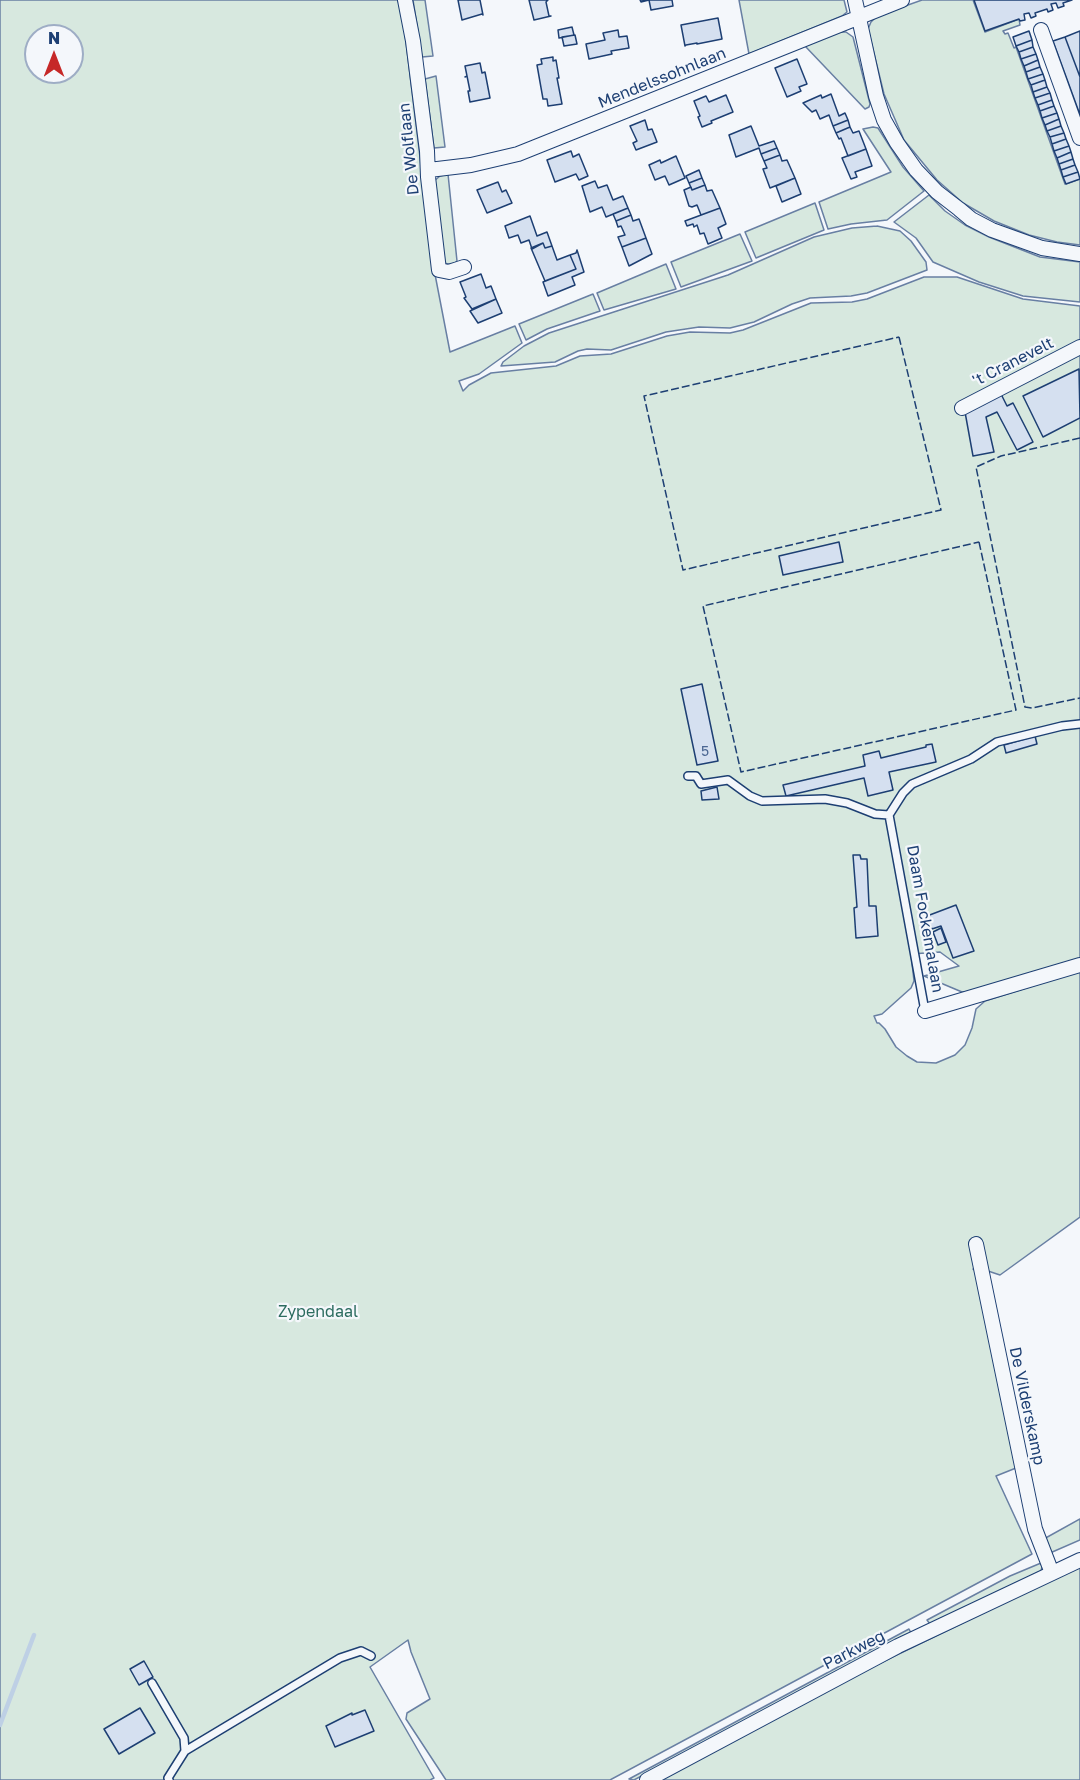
<!DOCTYPE html>
<html>
<head>
<meta charset="utf-8">
<style>
	body { margin:0 }
	#map { position:relative; width:1080px; height:1780px; overflow:hidden; background:#f4f7fb; font-family:"Golos Text",sans-serif }
	canvas { display:block }
	.north { position:absolute; left:24px; top:24px; width:60px; height:60px; box-sizing:border-box; background:#f4f7fb; border:2px solid #9eadc5; border-radius:50%; rotate:0deg; font-size:16px; font-weight:700; line-height:24px; text-align:center; color:#1d3f73 }
	.north::after { content:''; display:block; margin:auto; width:21px; height:27px; background:#c62828; clip-path:polygon(50% 0,100% 100%,50% 72%,0 100%) }
</style>
</head>
<body>
<div id="map">
<canvas width="1080" height="1780"></canvas>
<div class="north">N</div>
</div>
<script>
const ctx = document.querySelector('canvas').getContext('2d');
ctx.lineJoin = 'round';
function fill(path, color) { ctx.fillStyle = color; ctx.fill(path, 'evenodd'); }
const toPath = rows => new Path2D(rows.map(r => 'M' + r).join(''));
function stroke(path, color, width, dash) { ctx.strokeStyle = color; ctx.lineWidth = width; ctx.lineCap = dash ? 'butt' : 'round'; ctx.setLineDash(dash || []); ctx.stroke(path); }
function write(font, color, halo, rows, align = 'center') {
  ctx.font = font + ' "Golos Text",sans-serif'; ctx.lineWidth = 4.5; ctx.setLineDash([]); ctx.textBaseline = 'middle'; ctx.strokeStyle = halo; ctx.fillStyle = color; for (const [text, x, y, turn = 0] of rows) {
    ctx.save(); ctx.translate(x, y); ctx.rotate((+turn || 0) * Math.PI / 180); ctx.textAlign = isNaN(turn) ? turn : align; if (halo) ctx.strokeText(text, 0, 0); ctx.fillText(text, 0, 0); ctx.restore();
  }
}
const green = toPath([
	[0,0,398,0,404,26,433,264,450,352,515,326,522,343,479,374,459,381,463,391,469,385,491,373,556,366,580,356,611,354,667,336,690,332,730,333,743,330,811,303,852,302,867,299,924,277,957,277,1023,299,1080,306,1080,960,975,991,962,992,924,976,959,966,940,952,911,954,914,981,911,988,882,1014,874,1016,877,1023,879,1023,885,1029,896,1047,907,1056,917,1062,936,1063,955,1055,965,1045,972,1028,976,1009,985,1001,1080,971,1080,1217,1000,1275,985,1270,983,1261,973,1269,978,1272,1016,1468,996,1476,1032,1554,610,1780,446,1780,406,1719,407,1713,430,1699,411,1652,408,1640,370,1667,434,1778,430,1780,0,1780,0,0],
	[36,36,72,36,72,72,36,72,36,36],
	[413,0,425,0,433,56,422,57,413,0],
	[739,0,844,0,847,12,842,16,749,54,739,0],
	[922,0,973,0,985,32,1019,19,1020,25,1003,31,1005,34,1008,33,1014,48,1016,47,1065,184,1080,179,1080,245,1057,242,1029,235,994,221,963,203,937,180,904,140,884,94,868,29,871,22,877,16,922,0],
	[838,32,846,32,853,37,870,104,869,107,865,109,805,46,838,32],
	[436,76,445,147,434,148,425,79,436,76],
	[873,127,878,128,903,167,924,191,887,220,851,224,828,229,819,202,891,172,863,129,873,127],
	[448,174,457,261,455,263,448,264,444,263,433,182,440,176,448,174],
	[929,195,945,211,965,225,989,237,1040,257,1080,262,1080,302,1023,296,979,282,933,262,916,238,894,222,929,195],
	[815,203,824,230,756,258,745,232,815,203],
	[877,226,900,231,911,241,926,262,927,270,867,293,851,296,810,298,792,304,754,322,730,328,699,327,666,332,611,350,587,349,578,351,555,362,501,366,503,362,524,346,549,333,728,275,814,237,852,228,877,226],
	[740,234,752,261,681,287,671,262,740,234],
	[666,264,676,289,604,310,597,293,666,264],
	[593,294,600,311,547,329,526,340,519,324,593,294],
	[1080,1519,1080,1540,1050,1553,1042,1540,1080,1519],
	[1041,1563,1042,1567,1041,1571,930,1624,927,1620,1010,1576,1041,1563],
	[1080,1566,1080,1780,658,1780,833,1686,1080,1566],
	[909,1629,911,1633,634,1780,629,1779,909,1629]
]);
const stream = toPath([
	[0,1725,34,1635]
]);
const building = toPath([
	[458,0,480,0,483,15,482,14,462,20,458,0],
	[529,0,548,0,546,2,549,16,551,16,534,20,529,0],
	[640,0,672,0,673,6,651,10,649,0,641,2,640,0],
	[974,0,1072,0,1063,3,1064,6,1058,8,1056,3,1051,4,1053,10,1048,12,1047,9,1035,13,1036,16,1031,18,1029,13,1024,14,1025,20,1020,21,1019,19,985,31,974,0],
	[718,18,722,39,697,44,697,43,686,45,685,46,681,25,718,18],
	[572,27,574,35,559,38,558,30,572,27],
	[618,30,619,37,627,36,629,48,611,51,612,54,589,59,586,44,605,40,603,33,618,30],
	[1029,31,1032,40,1016,46,1013,37,1029,31],
	[1080,31,1080,77,1065,37,1080,31],
	[575,35,577,44,564,46,562,37,575,35],
	[1065,37,1080,77,1080,115,1053,41,1065,37],
	[1032,40,1033,47,1019,52,1016,46,1032,40],
	[1033,47,1036,54,1021,59,1019,52,1033,47],
	[1036,54,1038,60,1024,66,1021,59,1036,54],
	[553,57,553,61,556,60,559,78,557,78,562,104,548,106,547,99,543,99,537,65,542,64,541,59,553,57],
	[797,59,807,84,799,87,801,91,787,97,775,68,797,59],
	[1038,60,1040,67,1026,72,1024,66,1038,60],
	[480,63,482,73,485,72,490,98,470,102,468,91,470,91,467,76,465,77,467,76,465,66,480,63],
	[1040,67,1043,74,1028,79,1026,72,1040,67],
	[1043,74,1045,80,1031,85,1028,79,1043,74],
	[1045,80,1047,87,1033,92,1031,85,1045,80],
	[1047,87,1050,93,1035,98,1033,92,1047,87],
	[1050,93,1052,100,1038,105,1035,98,1050,93],
	[831,94,839,116,845,113,848,120,833,126,829,115,820,119,816,110,812,112,803,103,821,95,822,98,831,94],
	[726,95,733,112,711,121,712,123,702,127,698,117,700,116,694,101,706,96,709,102,726,95],
	[1052,100,1054,106,1040,111,1038,105,1052,100],
	[1054,106,1057,113,1042,118,1040,111,1054,106],
	[1057,113,1059,119,1045,125,1042,118,1057,113],
	[1059,119,1061,126,1047,131,1045,125,1059,119],
	[645,120,648,130,652,129,657,142,636,150,633,143,637,141,630,126,645,120],
	[848,120,850,127,836,133,833,126,848,120],
	[751,126,759,146,774,141,777,148,761,154,759,148,736,157,729,135,751,126],
	[1061,126,1064,133,1050,137,1047,131,1061,126],
	[850,127,853,133,859,131,866,149,848,156,841,138,839,139,836,133,850,127],
	[1064,133,1066,139,1052,144,1050,137,1064,133],
	[1066,139,1069,146,1054,151,1052,144,1066,139],
	[1069,146,1071,152,1057,158,1054,151,1069,146],
	[777,148,780,155,764,161,761,154,777,148],
	[866,149,872,166,855,172,857,177,851,179,842,158,866,149],
	[571,151,573,157,579,154,588,176,579,180,576,174,555,182,547,160,571,151],
	[1071,152,1073,159,1059,164,1057,158,1071,152],
	[780,155,782,161,787,160,795,178,770,188,763,169,767,168,764,161,780,155],
	[676,156,685,178,669,185,665,176,655,180,649,165,660,160,661,163,676,156],
	[1073,159,1075,165,1061,170,1059,164,1073,159],
	[1075,165,1078,172,1063,177,1061,170,1075,165],
	[699,170,702,178,689,183,686,176,699,170],
	[1078,172,1080,179,1066,184,1063,177,1078,172],
	[702,178,705,185,692,190,689,183,702,178],
	[795,178,801,194,782,202,776,186,795,178],
	[595,181,598,188,607,185,613,200,623,196,628,208,606,217,602,207,590,212,582,186,595,181],
	[498,182,502,192,506,190,512,203,487,213,477,190,498,182],
	[705,185,707,191,712,190,720,208,701,215,697,205,692,207,689,206,684,190,691,187,692,190,705,185],
	[628,208,631,215,616,221,613,214,628,208],
	[720,208,726,224,718,228,722,238,708,244,704,233,700,234,697,225,694,227,693,224,687,226,685,221,720,208],
	[631,215,633,221,639,219,646,238,622,247,618,237,625,235,621,226,618,227,616,221,631,215],
	[530,216,537,236,547,232,552,246,545,248,543,243,532,249,529,240,521,243,518,235,509,238,505,226,530,216],
	[646,238,652,254,629,266,622,247,646,238],
	[543,243,545,248,552,246,557,260,570,255,576,269,545,281,531,248,543,243],
	[577,250,584,272,572,277,575,285,548,296,543,282,576,269,570,255,576,253,577,250],
	[481,274,486,288,491,286,496,299,472,309,464,298,466,297,460,282,481,274],
	[496,299,502,313,478,323,470,311,496,299],
	[1079,369,1080,418,1043,437,1023,396,1079,369],
	[1001,394,1007,406,1013,403,1033,442,1017,450,997,412,986,417,994,452,973,456,965,412,1001,394],
	[839,542,843,562,783,575,779,556,839,542],
	[702,684,718,761,697,765,681,689,702,684],
	[1035,736,1037,744,1006,753,1004,745,1035,736],
	[932,744,936,762,889,772,893,790,868,796,864,778,786,796,783,785,865,766,863,755,879,751,881,758,926,747,926,745,932,744],
	[717,787,719,799,702,800,701,791,717,787],
	[853,855,860,855,861,859,867,859,869,906,876,906,878,936,856,938,854,908,857,907,853,855],
	[956,905,974,951,953,958,941,926,932,929,927,916,956,905],
	[941,928,946,942,938,945,933,932,941,928],
	[144,1661,153,1677,139,1685,130,1669,144,1661],
	[140,1708,155,1733,119,1754,104,1729,140,1708],
	[365,1710,374,1731,335,1747,326,1726,352,1713,352,1715,365,1710]
]);
const lane = toPath([
	[688,776,696,776,701,784,728,780,750,796,762,801,825,799,847,803,875,814,889,815],
	[889,815,903,793,912,784,971,759,997,742,1062,726,1080,724],
	[889,815,925,1011],
	[152,1683,184,1738,185,1751,168,1778,169,1780],
	[185,1751,340,1658,361,1651,371,1656]
]);
const street = toPath([
	[405,0,413,41,427,151,428,177,439,270,449,272,464,267],
	[855,0,876,96,884,120,897,143,916,170,937,192,959,209,971,219,992,230,1042,248,1080,254],
	[1041,30,1080,138],
	[429,170,471,165,518,154,902,0],
	[962,408,1080,347],
	[925,1011,1080,965],
	[976,1244,1035,1529,1052,1573],
	[647,1780,898,1646,1080,1560]
]);
const fence = toPath([
	[899,337,941,510,683,570,644,396,899,337],
	[1080,438,1001,456,976,467,1025,707,1032,708,1080,698],
	[979,542,1016,710,741,772,703,606,979,542]
]);
const numberNames = [
	["5",705,752]
];
const streetNames = [
	["Mendelssohnlaan",662,78,-22],
	["De Wolflaan",409,149,-96],
	["'t Cranevelt",1013,362,-27],
	["Daam Fockemalaan",925,919,80],
	["De Vilderskamp",1027,1406,78],
	["Parkweg",854,1650,-27]
];
const parkNames = [
	["Zypendaal",318,1312]
];
fill(green, '#d7e8df');
stroke(green, '#687fa3', 1.5);
stroke(stream, '#bed0e5', 4.5);
fill(building, '#d5e0f0');
stroke(building, '#1d3f73', 1.5);
stroke(lane, '#1d3f73', 10);
stroke(street, '#1d3f73', 16);
stroke(lane, '#f4f7fb', 7);
stroke(street, '#f4f7fb', 14);
stroke(fence, '#1d3f73', 1.5, [8, 3]);
write('14px', '#4b6792', null, numberNames);
write('16px', '#1d3f73', '#f4f7fb', streetNames);
write('16px', '#2c6c60', '#f4f7fb', parkNames);
</script>
</body>
</html>
